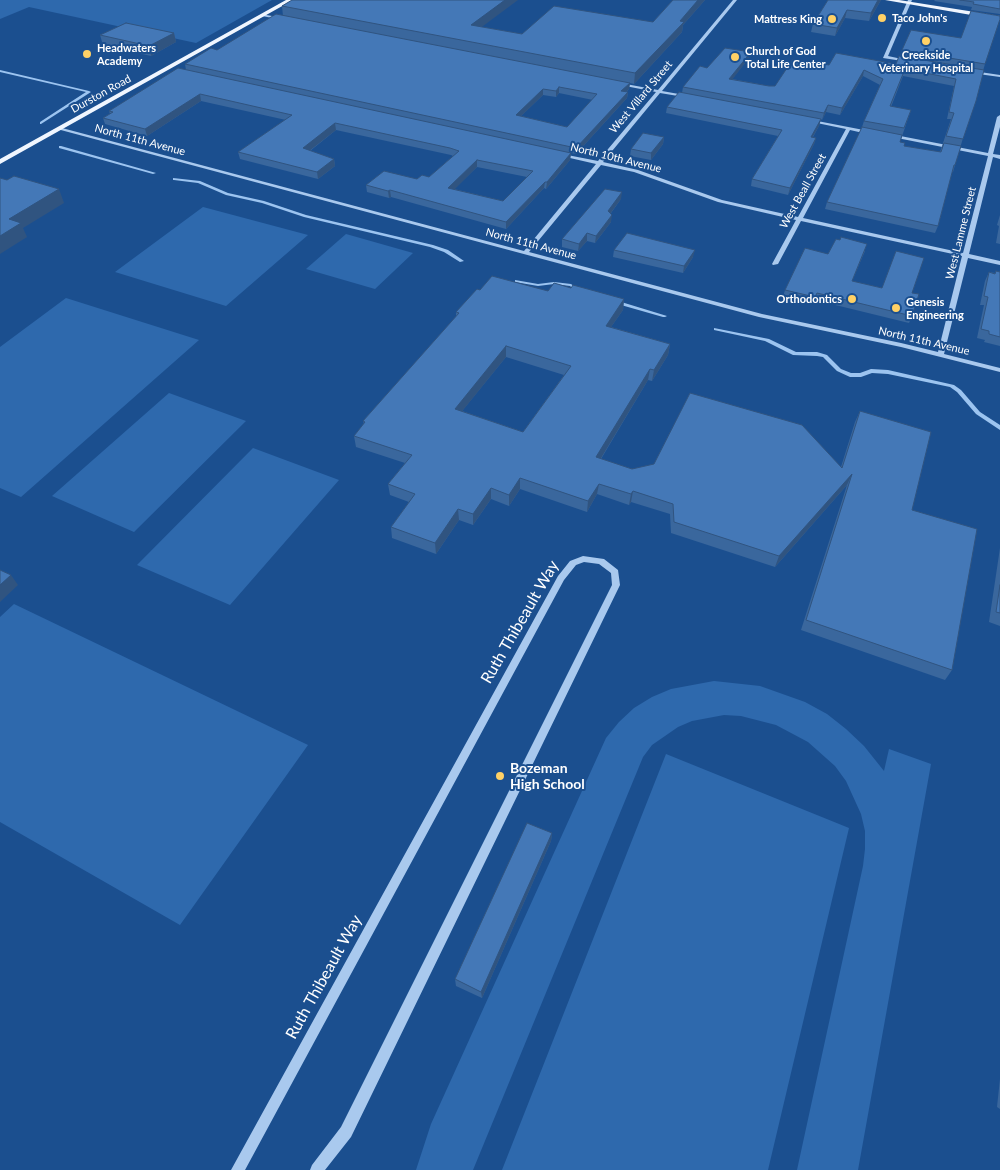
<!DOCTYPE html>
<html>
<head>
<meta charset="utf-8">
<style>
	body { margin:0 }
	canvas { display:block; background:#1b4f8f }
</style>
</head>
<body>
<canvas width="1000" height="1170"></canvas>
<script>
const ctx = document.querySelector('canvas').getContext('2d');
ctx.lineJoin = 'round';
function fill(path, color) { ctx.fillStyle = color; ctx.fill(path, 'evenodd'); }
const toPath = rows => new Path2D(rows.map(r => 'M' + r).join(''));
function stroke(path, color, width, dash) { ctx.strokeStyle = color; ctx.lineWidth = width; ctx.lineCap = dash ? 'butt' : 'round'; ctx.setLineDash(dash || []); ctx.stroke(path); }
function write(font, color, halo, rows, align = 'center') {
  ctx.font = font + ' Lato,sans-serif'; ctx.lineWidth = 4; ctx.setLineDash([]); ctx.textBaseline = 'middle'; ctx.strokeStyle = halo; ctx.fillStyle = color; for (const [text, x, y, turn = 0] of rows) {
    ctx.save(); ctx.translate(x, y); ctx.rotate((+turn || 0) * Math.PI / 180); ctx.textAlign = isNaN(turn) ? turn : align; if (halo) ctx.strokeText(text, 0, 0); ctx.fillText(text, 0, 0); ctx.restore();
  }
}
const green = toPath([
	[0,0,272,0,196,43,29,7,0,19],
	[203,207,308,235,226,306,115,272],
	[346,234,413,253,375,289,306,269],
	[66,298,199,340,21,497,0,488,0,347],
	[169,393,246,421,134,532,52,496],
	[253,448,339,480,230,605,137,565],
	[14,604,308,745,180,925,0,822,0,617],
	[714,681,760,686,805,702,827,714,846,729,864,746,884,771,889,749,931,764,858,1170,797,1170,863,866,865,849,865,831,861,814,846,781,835,766,808,742,776,725,741,716,724,715,692,721,678,727,652,745,643,757,473,1170,416,1170,431,1124,606,738,619,722,634,708,652,697,671,689],
	[666,754,849,828,768,1170,502,1170]
]);
const stream = toPath([
	[0,70,89,91,91,92,41,124,40,124,40,122,86,92,0,72,0,70],
	[59,146,61,146,156,173,153,174,59,148,59,146],
	[173,178,200,181,228,193,264,201,306,215,433,245,448,250,464,261,460,262,444,252,430,247,304,217,262,203,226,195,198,183,174,180,173,180,173,178],
	[515,280,538,284,554,282,571,284,581,291,577,292,570,286,554,284,538,286,515,282,515,280],
	[614,301,618,301,667,316,665,317,663,317,614,303,614,301],
	[714,328,769,339,796,352,817,352,827,355,841,369,851,373,860,373,871,369,888,370,954,385,961,390,980,412,1000,425,1000,430,976,414,957,392,950,387,888,374,872,373,861,377,850,377,837,371,823,357,817,356,793,355,765,341,714,330,714,328]
]);
const minor = toPath([
	[733,0,737,0,662,91,690,96,690,98,660,93,603,162,638,170,722,200,798,217,846,129,807,121,807,119,874,132,874,134,872,135,850,130,803,218,963,253,988,156,887,136,890,134,988,153,997,117,1000,115,1000,127,993,154,1000,155,1000,159,993,157,969,254,1000,261,1000,265,968,258,944,354,1000,368,1000,372,901,347,759,317,57,129,62,128,524,251,596,164,557,155,557,153,598,161,656,92,615,84,615,82,658,90,733,0],
	[601,165,634,172,718,202,796,220,772,264,773,265,778,264,801,221,962,256,938,352,901,343,762,314,529,252,601,165],
	[908,0,912,0,888,56,911,61,909,62,883,58,908,0],
	[261,14,283,18,285,19,283,20,262,16,261,14],
	[973,71,1000,75,1000,77,971,73,971,72,973,71],
	[583,556,604,559,618,570,620,585,351,1137,325,1170,310,1170,312,1165,341,1127,612,585,611,573,599,564,584,562,576,565,564,580,245,1170,231,1170,558,576,570,561,583,556]
]);
const major = toPath([
	[286,0,293,0,0,164,0,159,286,0],
	[885,0,899,0,1000,16,1000,20,885,0]
]);
const wall = toPath([
	[673,0,705,0,683,25,682,32,634,84,630,83,629,89,626,92,628,92,627,98,576,154,457,129,571,153,570,160,546,189,544,188,506,229,391,197,389,198,367,192,366,185,417,179,429,177,453,156,451,155,336,130,310,151,334,159,335,166,318,179,240,159,238,152,286,120,201,101,147,136,105,124,103,118,110,114,109,111,186,70,185,64,217,50,283,16,282,6,482,27,522,34,653,22],
	[559,93,593,100,567,127,521,116,543,95,556,97],
	[477,167,527,177,503,201,454,189],
	[828,0,881,0,869,21,845,18,835,36,811,32,813,24],
	[935,0,1000,0,1000,14,971,10,972,7,934,1],
	[174,33,176,42,151,56,103,45,100,35],
	[902,50,985,64,955,165,953,172,952,171,938,226,935,233,825,209,827,202,862,127,864,121,880,85,863,76,840,115,826,112,822,120,821,119,819,126,813,137,816,138,814,144,788,195,751,186,752,179,778,136,666,113,667,107,682,93,683,87,707,68,749,58,732,79,769,86,775,86,829,65,896,64,900,56],
	[903,76,954,86,947,119,951,119,940,152,904,146,900,142,911,110,891,107],
	[664,137,663,144,651,160,630,156,631,149],
	[621,199,611,213,611,222,595,243,587,241,578,251,562,247,562,239],
	[1000,215,1000,244,996,243,999,226,997,225],
	[614,250,693,257,683,273,613,257],
	[865,251,852,281,882,288,912,293,912,316,909,323,815,300,813,304,783,297,785,290,828,254],
	[996,271,1000,272,1000,346,984,342,985,340,977,338,984,305,980,305,985,281,989,272,995,273],
	[571,288,624,299,623,310,611,327,670,344,668,355,652,381,648,380,601,459,632,469,841,467,855,422,860,411,912,510,952,670,945,680,801,630,847,485,775,567,671,533,670,514,631,502,629,505,597,494,587,512,520,489,509,506,491,499,473,525,459,520,436,554,392,538,391,527,409,502,390,495,388,484,405,463,356,447,354,436,364,424,363,421,456,317,456,312,480,290,548,291],
	[506,357,564,375,523,432,462,411],
	[1000,548,1000,626,989,622],
	[552,833,551,841,482,998,456,986,455,979],
	[1000,1079,1000,1109,997,1107]
]);
const shadedWall = toPath([
	[505,0,518,0,471,35,471,25],
	[698,0,705,0,683,25,682,32,634,84,635,73],
	[878,0,881,0,869,21,871,13],
	[847,10,845,18,835,36,837,28],
	[174,33,176,42,151,56,149,46],
	[751,52,749,58,728,85,729,79],
	[864,70,863,76,840,115,842,108],
	[630,83,629,89,620,97,621,91],
	[559,87,559,93,556,97,556,91],
	[543,89,543,95,516,121,516,115],
	[628,92,627,98,576,154,576,148],
	[200,94,201,101,147,136,145,129],
	[828,105,826,112,822,120,824,113],
	[821,119,819,126,809,143,811,137],
	[335,123,336,130,304,155,303,148],
	[664,137,663,144,651,160,651,153],
	[816,138,814,144,788,195,790,188],
	[571,153,570,160,546,189,547,182],
	[334,159,335,166,318,179,317,172],
	[477,160,477,167,449,195,448,188],
	[545,182,544,188,506,229,506,222],
	[59,189,64,203,23,228,27,237,0,254,0,236,9,219],
	[390,190,391,197,389,198,388,191],
	[622,192,621,199,607,218,608,211],
	[612,215,611,222,595,243,596,236],
	[587,233,587,241,578,251,579,244],
	[695,250,693,257,683,273,684,266],
	[624,299,623,310,604,337,606,326],
	[670,344,668,355,652,381,654,370],
	[506,346,506,357,455,420,455,409],
	[650,369,648,380,595,468,596,457],
	[852,474,847,485,775,567,779,556],
	[520,478,520,489,509,506,509,495],
	[599,484,597,494,587,512,588,501],
	[491,488,491,499,473,525,473,514],
	[633,491,631,502,629,505,631,494],
	[458,509,459,520,436,554,435,543],
	[11,575,18,585,0,602,0,585],
	[552,833,551,841,482,998,481,992]
]);
const building = toPath([
	[292,0,505,0,471,25,522,34,554,6,653,22,673,0,698,0,680,21,684,22,635,73,282,6,292,0],
	[828,0,878,0,871,13,847,10,837,28,813,24,828,0],
	[960,0,1000,0,1000,9,973,4,974,2,960,0],
	[971,11,1000,16,1000,19,985,64,902,50,911,30,961,38,971,11],
	[276,14,630,83,621,91,628,92,576,148,185,64,211,48,217,50,276,14],
	[559,87,597,94,567,127,516,115,543,89,556,91,559,87],
	[126,23,174,33,149,46,100,35,126,23],
	[725,48,751,52,729,79,769,86,775,86,793,59,829,65,836,53,896,64,899,56,984,70,976,101,963,139,946,136,954,113,949,112,956,79,905,69,890,106,911,110,904,128,864,121,883,79,864,70,842,108,828,105,824,113,683,87,700,66,707,68,725,48],
	[178,68,571,153,547,182,545,182,506,222,390,190,388,191,366,185,384,171,417,179,422,175,429,177,459,151,450,148,335,123,303,148,334,159,317,172,238,152,292,115,200,94,145,129,103,118,113,112,109,111,178,68],
	[477,160,533,171,503,201,448,188,477,160],
	[679,92,821,119,811,137,816,138,790,188,752,179,782,130,667,107,679,92],
	[862,127,902,135,900,142,905,143,904,146,941,152,944,143,961,146,955,165,954,165,938,226,827,202,862,127],
	[643,133,664,137,651,153,631,149,643,133],
	[14,176,59,189,9,219,21,223,0,236,0,178,7,180,14,176],
	[605,189,622,192,608,211,612,215,596,236,587,233,579,244,562,239,605,189],
	[627,233,695,250,684,266,614,250,627,233],
	[841,237,867,244,852,281,882,288,896,251,924,258,912,293,919,294,912,316,817,293,815,297,785,290,805,248,828,254,836,239,840,240,841,237],
	[996,271,1000,272,1000,337,989,334,989,331,981,329,988,297,984,296,989,272,995,274,996,271],
	[492,276,548,291,554,283,571,288,573,285,624,299,606,326,670,344,654,370,650,369,596,457,632,469,654,464,690,393,802,425,842,468,860,411,931,432,912,510,977,529,952,670,806,620,852,474,779,556,674,522,673,504,633,491,631,494,599,484,588,501,520,478,509,495,491,488,473,514,458,509,435,543,391,527,415,494,388,484,412,455,354,436,365,422,363,421,459,313,456,312,477,289,480,290,492,276],
	[506,346,571,366,523,432,455,409,506,346],
	[0,570,11,575,0,585,0,570],
	[1000,585,1000,613,996,612,1000,585],
	[527,823,552,833,481,992,455,979,527,823]
]);
const markers = [
	[882,18,5,"#ffd166"],
	[832,19,5,"#ffd166"],
	[926,41,5,"#ffd166"],
	[87,54,5,"#ffd166"],
	[735,57,5,"#ffd166"],
	[852,299,5,"#ffd166"],
	[896,308,5,"#ffd166"],
	[500,776,5,"#ffd166"]
];
const farPoinames = [
	["Taco John's",892,18],
	["Mattress King",822,19,"right"],
	["Headwaters",97,48],
	["Academy",97,61],
	["Church of God",745,51],
	["Total Life Center",745,64],
	["Creekside",926,55,"center"],
	["Veterinary Hospital",926,68,"center"],
	["Orthodontics",842,299,"right"],
	["Genesis",906,302],
	["Engineering",906,315]
];
const farStreetnames = [
	["Durston Road",101,94,-29],
	["West Villard Street",641,97,-50],
	["North 11th Avenue",140,140,15],
	["North 10th Avenue",616,158,14],
	["West Beall Street",803,191,-61],
	["West Lamme Street",961,233,-76],
	["North 11th Avenue",531,244,15],
	["North 11th Avenue",924,341,13]
];
const poiNames = [
	["Bozeman",510,768],
	["High School",510,784]
];
const nearStreetnames = [
	["Ruth Thibeault Way",520,622,-60],
	["Ruth Thibeault Way",324,977,-61]
];
fill(green, '#2e69ad');
fill(stream, '#9cc4f0');
fill(minor, '#a9c9ee');
fill(major, '#f0f6ff');
fill(wall, '#3a679d');
fill(shadedWall, '#305480');
fill(building, '#4478b7');
stroke(building, '#305480', 1);
for (const [x, y, r, color] of markers) { const dot = new Path2D(); dot.arc(x, y, r, 0, 2 * Math.PI); ctx.fillStyle = color; ctx.fill(dot); stroke(dot, '#1b4f8f', 2); }
write('bold 11px', '#fff', '#1b4f8f', farPoinames, 'left');
write('11px', '#fff', '#1b4f8f', farStreetnames);
write('bold 14px', '#fff', '#1b4f8f', poiNames, 'left');
write('16px', '#fff', '#1b4f8f', nearStreetnames);
</script>
</body>
</html>
